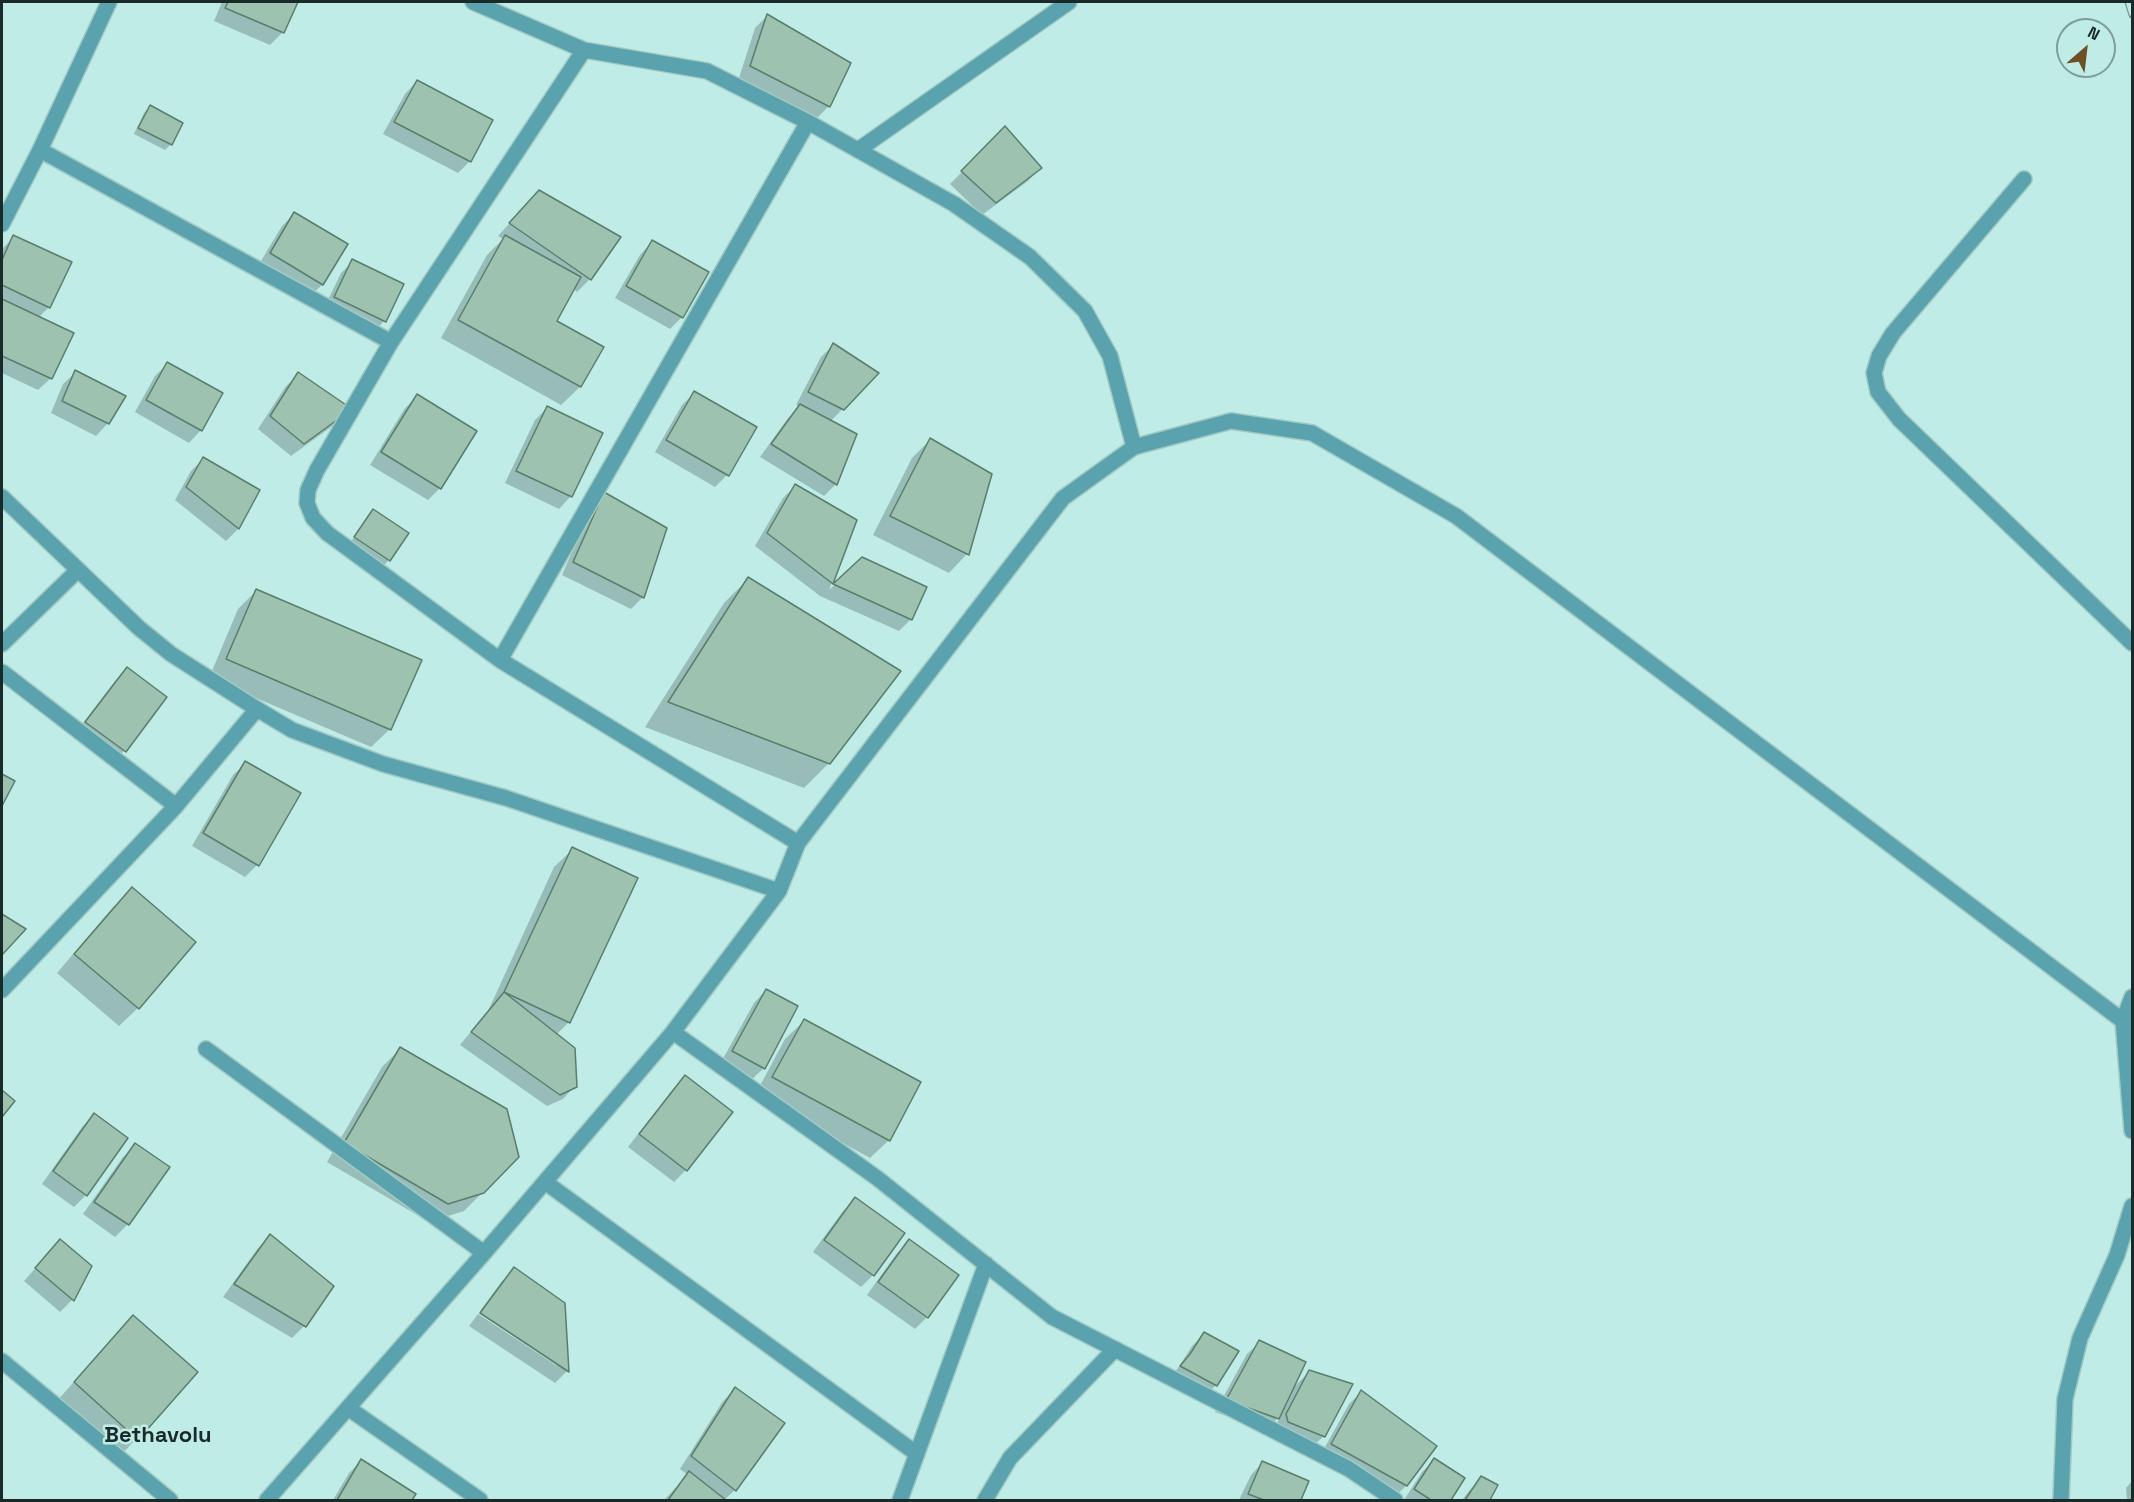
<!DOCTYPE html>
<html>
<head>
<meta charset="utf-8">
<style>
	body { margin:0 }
	#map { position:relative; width:2134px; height:1502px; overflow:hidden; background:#bfece6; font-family:"Space Grotesk",sans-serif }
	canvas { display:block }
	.frame { position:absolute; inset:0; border:3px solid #192a28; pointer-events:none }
	.north { position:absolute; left:2056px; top:18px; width:60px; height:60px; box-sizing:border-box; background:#bfece6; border:2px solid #7d9e9a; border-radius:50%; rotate:28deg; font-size:16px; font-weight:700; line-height:24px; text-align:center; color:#192a28 }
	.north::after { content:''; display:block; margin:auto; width:21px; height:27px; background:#6d5023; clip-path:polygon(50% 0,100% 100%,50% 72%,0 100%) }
</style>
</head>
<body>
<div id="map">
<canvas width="2134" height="1502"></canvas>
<div class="frame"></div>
<div class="north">N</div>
</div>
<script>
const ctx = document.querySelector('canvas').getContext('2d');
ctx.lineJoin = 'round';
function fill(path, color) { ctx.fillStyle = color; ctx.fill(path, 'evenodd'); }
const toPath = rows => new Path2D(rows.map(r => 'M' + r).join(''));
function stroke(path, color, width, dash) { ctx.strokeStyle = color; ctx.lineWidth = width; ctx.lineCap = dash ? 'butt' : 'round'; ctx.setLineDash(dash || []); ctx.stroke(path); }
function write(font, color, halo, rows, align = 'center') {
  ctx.font = font + ' "Space Grotesk",sans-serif'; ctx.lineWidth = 5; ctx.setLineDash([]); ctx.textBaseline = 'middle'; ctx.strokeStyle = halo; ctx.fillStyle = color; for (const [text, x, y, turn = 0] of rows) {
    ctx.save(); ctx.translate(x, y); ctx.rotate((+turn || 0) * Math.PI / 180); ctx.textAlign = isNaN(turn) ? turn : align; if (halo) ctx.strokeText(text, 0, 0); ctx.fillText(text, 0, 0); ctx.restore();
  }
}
const shadow = toPath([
	[222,2,296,2,283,32,270,45,214,21],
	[768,15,829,106,817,118,739,78,755,28],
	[417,81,470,161,458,173,383,134,405,94],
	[150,107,171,144,165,150,134,134,144,113],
	[1005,129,1040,168,1028,181,982,215,950,184],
	[527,204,618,237,590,279,577,292,573,288,555,322,602,347,580,387,561,405,441,338,487,255,503,239,498,236],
	[294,214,346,244,322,285,309,297,258,266,282,226],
	[14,237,49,307,38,318,51,378,38,390,2,373,2,249],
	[652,242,682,317,670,329,615,298,640,255],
	[353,261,402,285,384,321,372,334,323,310,341,273],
	[833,345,877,373,830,422,836,484,824,496,760,457,788,418,800,406,796,405,821,357],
	[167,364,201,430,189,443,135,412,155,376],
	[76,372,108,423,96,436,51,413,63,384],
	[299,374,350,410,338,422,291,456,258,429,286,386],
	[694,393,727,475,715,487,655,452,682,405],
	[418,396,440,488,428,500,370,465,405,408],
	[547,408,571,496,559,509,505,483,535,420],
	[930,440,991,474,967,554,949,573,873,535,912,458],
	[203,459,258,491,238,529,226,541,175,500,191,471],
	[795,486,856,520,829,590,862,559,911,619,899,631,820,596,755,546,783,498],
	[605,494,643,597,631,609,562,575,592,506],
	[373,511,389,560,383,566,350,543],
	[748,579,829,763,804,788,645,727,724,603],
	[256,591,390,729,371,747,209,678,238,609],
	[127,669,165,697,124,751,112,764,74,735,115,681],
	[246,763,257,865,245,877,192,846,233,775],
	[573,849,569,1022,556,1035,575,1086,563,1099,547,1106,460,1045,488,1011,554,867],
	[132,889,138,1008,119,1026,57,973,113,907],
	[2,916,23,930,2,952],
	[766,990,764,1068,751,1080,720,1064,754,1003],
	[804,1021,889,1140,870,1158,755,1095,785,1039],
	[400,1049,483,1192,464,1211,429,1222,327,1162,382,1067],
	[685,1077,686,1170,674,1182,628,1147,673,1089],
	[94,1115,86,1195,74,1207,42,1184,82,1127],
	[136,1145,168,1168,128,1224,115,1237,83,1214,123,1157],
	[856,1199,873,1275,861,1287,813,1252,843,1211],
	[270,1236,304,1326,292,1338,223,1297,258,1248],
	[910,1241,927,1317,915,1329,867,1295,897,1253],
	[48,1254,90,1266,72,1300,60,1312,24,1281],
	[515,1269,563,1303,567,1371,555,1383,469,1326,478,1314,556,1365,556,1361,480,1311,502,1281],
	[1204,1334,1216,1385,1204,1397,1169,1379,1178,1368,1192,1346],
	[115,1335,137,1438,119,1457,57,1401],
	[1260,1342,1292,1389,1309,1372,1324,1436,1311,1448,1275,1428,1281,1415,1265,1430,1215,1412,1247,1354],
	[735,1389,735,1490,724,1500,664,1500,688,1475,680,1469,723,1401],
	[1361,1392,1435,1447,1406,1486,1393,1498,1320,1456,1349,1404],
	[1434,1460,1463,1479,1449,1500,1404,1500,1422,1472],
	[361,1461,414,1494,411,1500,333,1500,349,1473],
	[1263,1462,1307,1481,1299,1500,1239,1500,1251,1475],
	[1481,1478,1496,1486,1489,1500,1462,1500,1469,1491],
	[2132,1481,2132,1500,2127,1500,2126,1488]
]);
const building = toPath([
	[228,2,298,2,284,33,225,8,228,2],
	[767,14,851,63,830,107,750,66,767,14],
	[417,80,493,120,471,162,394,122,417,80],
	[150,105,183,123,172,145,138,128,150,105],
	[1005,126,1042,168,996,203,961,171,1005,126],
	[539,190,621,237,591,280,509,223,539,190],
	[294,212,348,244,323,285,270,253,294,212],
	[13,235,72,262,50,308,2,285,2,260,13,235],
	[505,235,581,277,557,321,604,347,581,387,458,320,505,235],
	[652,240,709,272,683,318,626,286,652,240],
	[352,259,404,284,386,322,334,297,352,259],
	[2,299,74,333,52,379,2,356,2,299],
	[833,343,879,373,844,410,808,392,833,343],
	[167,362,223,393,202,431,146,400,167,362],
	[75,370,126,396,109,424,62,401,75,370],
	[298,372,352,409,304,444,270,416,298,372],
	[694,391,757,427,729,476,666,440,694,391],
	[417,394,477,431,441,489,381,452,417,394],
	[800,404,857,434,837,485,771,444,800,404],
	[547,406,603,433,572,497,516,471,547,406],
	[930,438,992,474,969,555,890,516,930,438],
	[203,457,260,490,239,529,186,487,203,457],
	[795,484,857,520,833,584,767,533,795,484],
	[604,492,667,528,644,598,573,562,604,492],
	[373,509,409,533,390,561,354,537,373,509],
	[862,557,927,587,912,620,833,584,862,557],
	[748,577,901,671,830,764,668,702,748,577],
	[256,589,422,660,391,730,226,659,256,589],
	[127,667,167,697,126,752,85,722,127,667],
	[245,761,301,793,259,866,203,833,245,761],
	[2,774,15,781,2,806,2,774],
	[572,847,638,878,570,1023,504,992,572,847],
	[132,887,196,942,139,1009,74,954,132,887],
	[2,914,26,929,2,955,2,914],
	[766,989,798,1006,765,1069,732,1051,766,989],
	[504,992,575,1048,577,1087,560,1095,471,1032,504,992],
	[804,1019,921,1082,890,1141,772,1077,804,1019],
	[400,1047,507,1109,519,1157,484,1193,448,1204,344,1143,400,1047],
	[685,1075,733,1112,687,1171,639,1134,685,1075],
	[2,1090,15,1101,2,1117,2,1090],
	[94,1113,128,1138,87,1196,53,1171,94,1113],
	[135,1143,170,1167,129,1225,94,1202,135,1143],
	[855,1197,905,1233,874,1276,824,1240,855,1197],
	[270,1234,334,1286,306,1327,234,1284,270,1234],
	[60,1239,92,1266,74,1301,35,1268,60,1239],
	[909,1239,959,1275,928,1318,878,1282,909,1239],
	[514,1267,565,1303,569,1372,480,1313,514,1267],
	[133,1315,198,1372,138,1440,74,1382,133,1315],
	[1204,1332,1239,1351,1217,1386,1180,1366,1190,1354,1204,1332],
	[1259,1340,1306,1362,1279,1419,1226,1400,1259,1340],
	[1309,1370,1353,1384,1325,1437,1288,1422,1286,1414,1309,1370],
	[735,1387,785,1423,736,1491,691,1456,735,1387],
	[1361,1390,1437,1446,1407,1486,1331,1444,1361,1390],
	[1434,1458,1465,1478,1451,1500,1431,1500,1414,1489,1434,1458],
	[361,1459,416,1494,412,1500,337,1500,361,1459],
	[1262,1461,1309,1481,1301,1500,1264,1500,1248,1494,1262,1461],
	[689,1471,726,1500,668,1500,689,1471],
	[1481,1476,1498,1485,1490,1500,1465,1500,1481,1476]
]);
const lane = toPath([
	[858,150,1069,2],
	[2024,179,1893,333,1879,356,1874,373,1878,392,1899,419,2132,643],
	[985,1500,1010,1458,1115,1349]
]);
const street = toPath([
	[473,2,584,50,707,71,808,122,954,204,1030,257,1085,311,1110,356,1134,447],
	[584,50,391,342,317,470,308,490,307,503,313,518,327,533,500,660,798,843],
	[40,150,391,342],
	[2,224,40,150,109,2],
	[2,497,139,628,171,654,257,709,292,730,383,764,506,798,779,891],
	[2,644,78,570],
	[500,660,808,122],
	[2,672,176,806],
	[2,990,176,806,257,709],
	[2132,997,2123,1021,2132,1131],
	[673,1032,877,1178,1052,1317,1349,1469,1395,1500],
	[206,1049,484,1253],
	[545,1182,917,1454],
	[2,1361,170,1500],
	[348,1408,480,1500],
	[267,1500,484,1253,673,1032,779,891,798,843,1063,498,1134,447,1231,421,1312,433,1456,516,2123,1021,2132,1023],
	[900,1500,986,1264],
	[2061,1500,2065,1399,2080,1338,2117,1255,2132,1206]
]);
const rail = toPath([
	[2128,2,2132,15]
]);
const quarterNames = [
	["Bethavolu",158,1436]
];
fill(shadow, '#0003');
fill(building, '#9dc2b0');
stroke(building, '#5a7d6c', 1.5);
stroke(lane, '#a1c9c4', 18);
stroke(street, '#a1c9c4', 18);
stroke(lane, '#5aa2ad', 15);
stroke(street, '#5aa2ad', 15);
stroke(rail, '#749490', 7);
stroke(rail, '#bfece6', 4.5, [14]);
write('bold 22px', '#192a28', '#bfece6', quarterNames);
</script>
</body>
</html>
